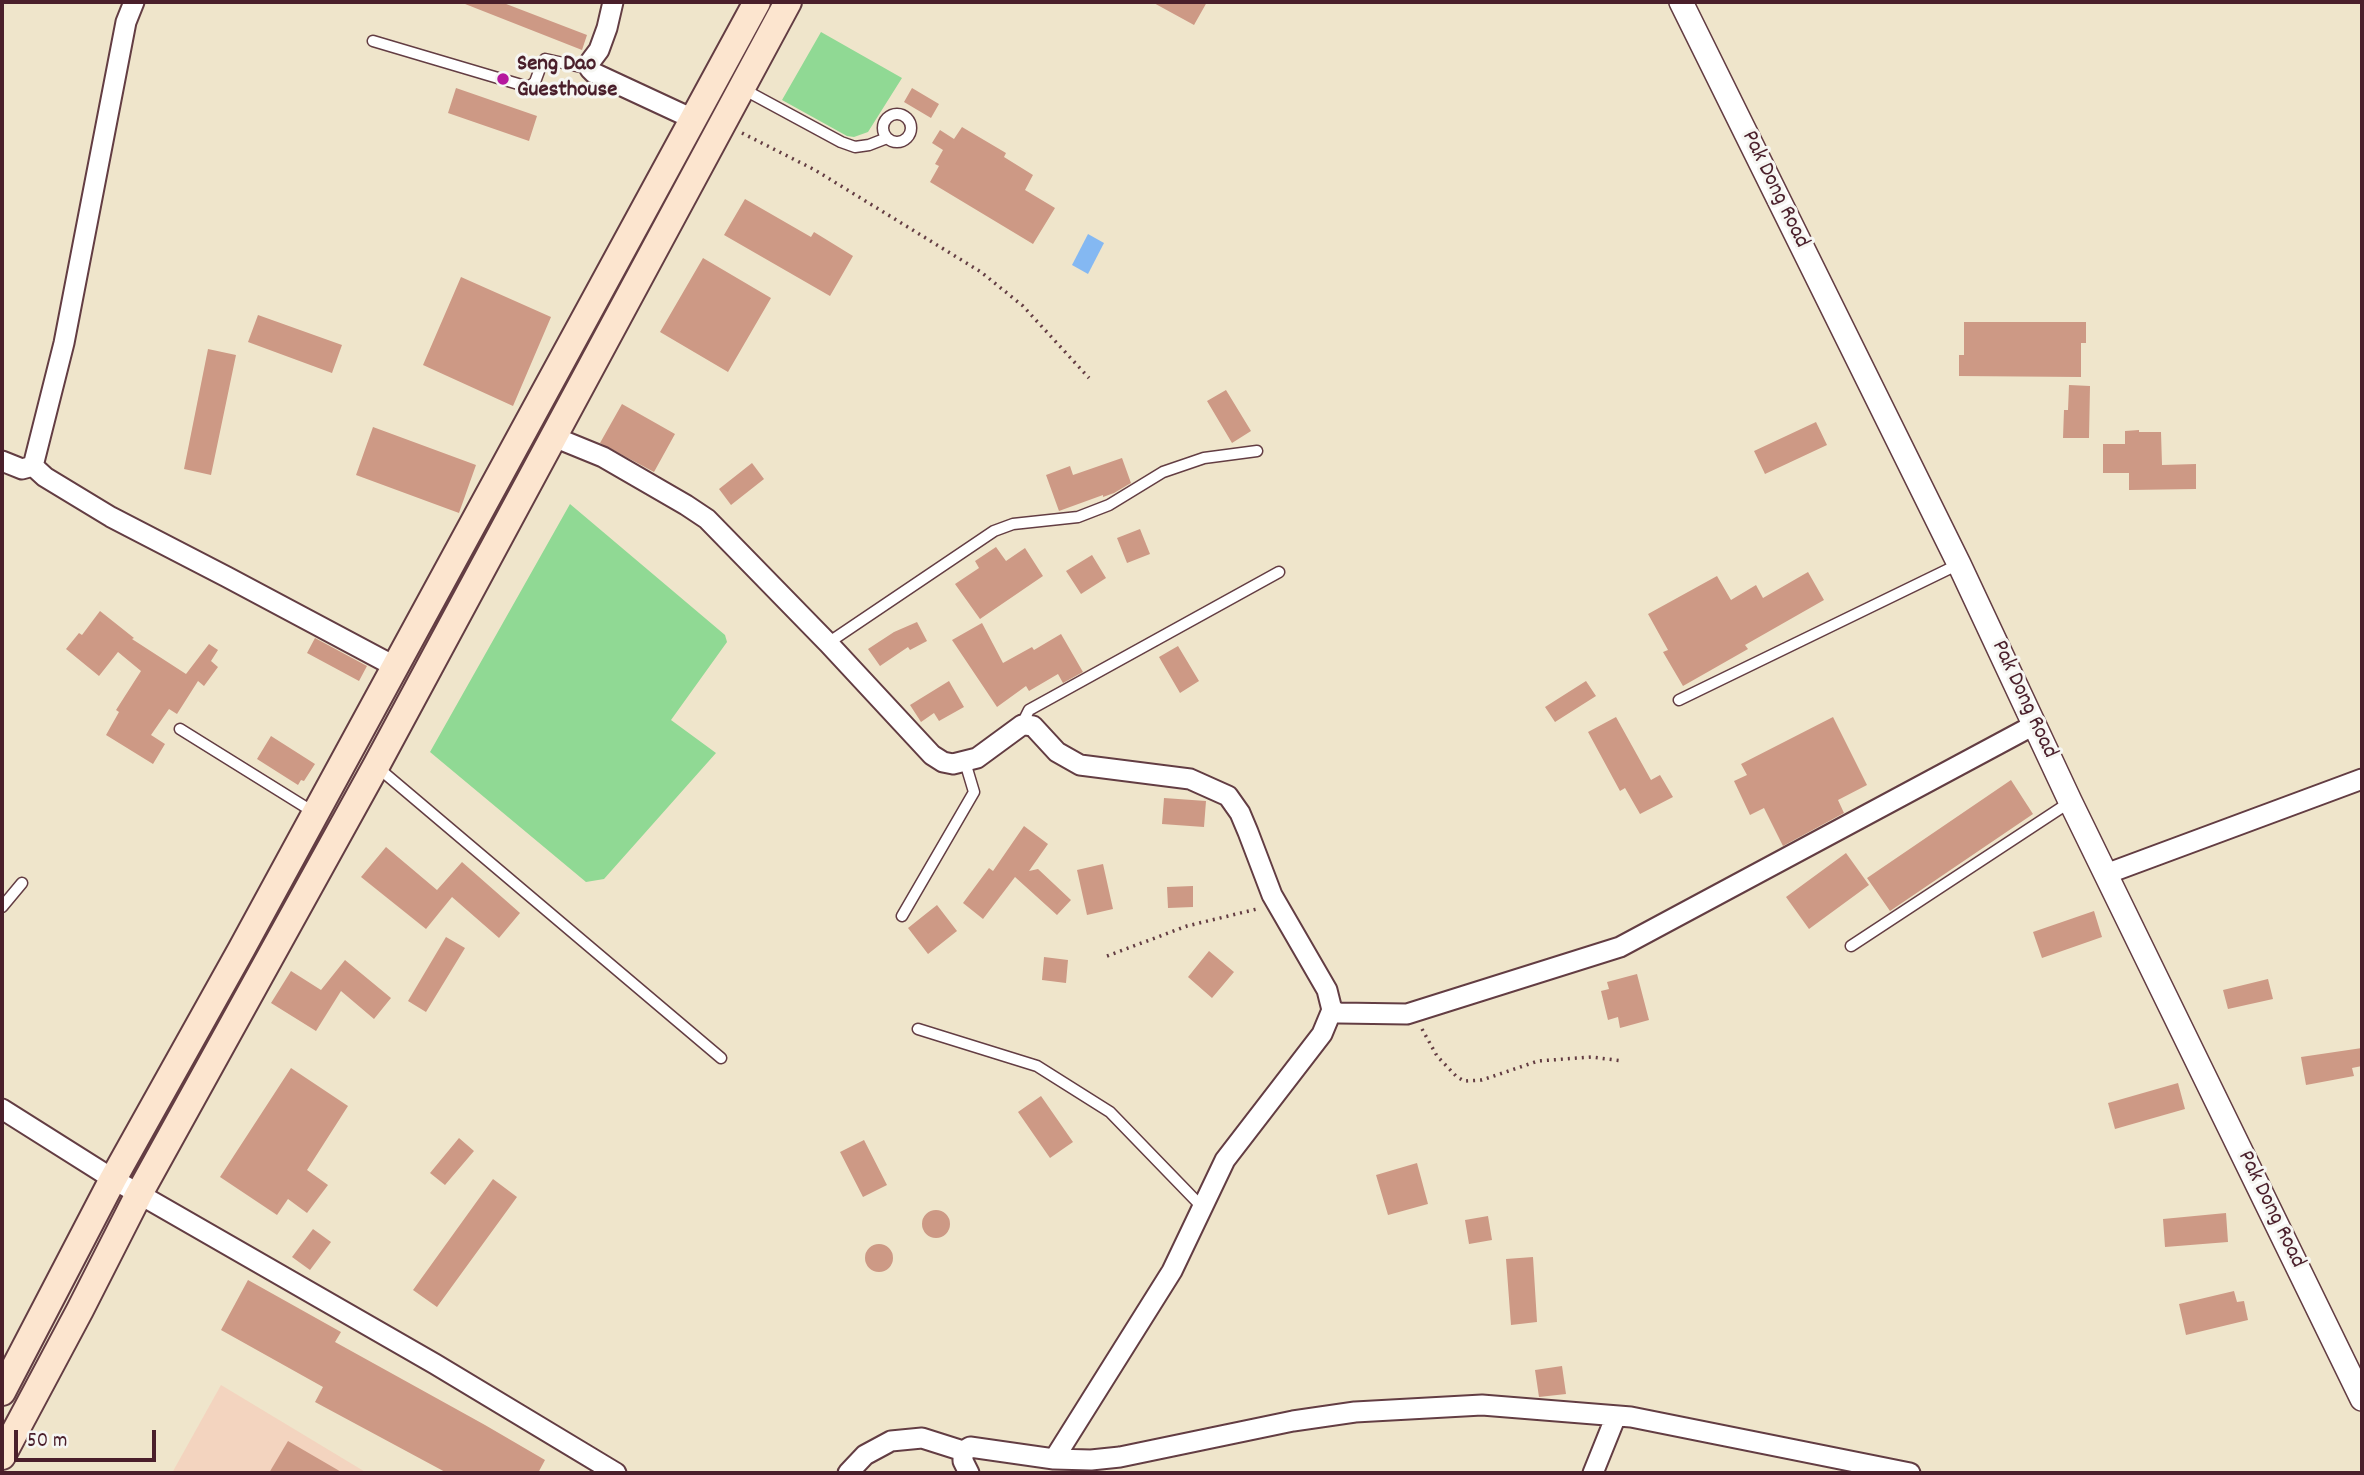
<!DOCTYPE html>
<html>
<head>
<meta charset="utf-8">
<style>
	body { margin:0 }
	#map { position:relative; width:2364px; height:1475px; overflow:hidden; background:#efe5cb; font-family:Dekko,sans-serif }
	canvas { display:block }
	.frame { position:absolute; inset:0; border:4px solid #4a1f2b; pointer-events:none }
	.scale { position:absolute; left:14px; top:1430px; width:142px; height:32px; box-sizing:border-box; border:4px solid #4a1f2b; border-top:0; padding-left:9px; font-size:21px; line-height:24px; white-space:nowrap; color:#4a1f2b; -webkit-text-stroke:5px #f6f6f2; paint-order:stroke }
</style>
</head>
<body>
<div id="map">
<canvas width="2364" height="1475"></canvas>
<div class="frame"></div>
<div class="scale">50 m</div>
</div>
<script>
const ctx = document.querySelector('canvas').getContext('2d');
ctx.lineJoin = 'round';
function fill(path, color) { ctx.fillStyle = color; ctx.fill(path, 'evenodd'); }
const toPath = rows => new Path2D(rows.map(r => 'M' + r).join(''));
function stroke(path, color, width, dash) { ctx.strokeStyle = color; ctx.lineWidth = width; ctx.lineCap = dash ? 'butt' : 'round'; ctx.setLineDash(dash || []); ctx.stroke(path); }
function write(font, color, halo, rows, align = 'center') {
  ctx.font = font + ' Dekko,sans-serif'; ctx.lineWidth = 6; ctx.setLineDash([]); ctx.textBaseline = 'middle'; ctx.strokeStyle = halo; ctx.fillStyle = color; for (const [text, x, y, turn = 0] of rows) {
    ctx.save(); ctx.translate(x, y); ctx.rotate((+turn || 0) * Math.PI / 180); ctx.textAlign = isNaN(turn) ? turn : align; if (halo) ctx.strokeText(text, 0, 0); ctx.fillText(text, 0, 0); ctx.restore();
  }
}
const built = toPath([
	[221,1385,367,1473,172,1473]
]);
const green = toPath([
	[821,32,902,78,868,132,854,137,847,136,782,100],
	[570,504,725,635,727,642,671,720,716,753,604,879,586,882,430,752]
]);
const water = toPath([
	[1088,234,1104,243,1088,274,1072,265]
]);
const building = toPath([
	[460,2,501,2,587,35,582,50],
	[1152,2,1207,2,1194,25],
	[456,88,537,116,529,141,448,113],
	[912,88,939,104,931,118,904,102],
	[962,127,1006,153,1004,157,1033,175,1025,190,1055,208,1033,244,930,182,939,166,935,164,943,150,932,143,940,130,954,139],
	[745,199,811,237,814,232,853,256,830,296,724,235],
	[703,258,771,298,728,372,660,332],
	[461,277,551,317,513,406,423,365],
	[258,315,342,345,332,373,248,342],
	[1964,322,2086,322,2086,343,2081,343,2081,377,1959,376,1959,355,1964,355],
	[208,349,236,355,211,475,184,469],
	[2069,385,2090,386,2089,438,2063,438,2064,410,2068,410],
	[1226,390,1251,431,1232,443,1207,401],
	[622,404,675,434,654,472,600,443],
	[1816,422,1827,445,1765,474,1754,451],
	[373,427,476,465,459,513,356,475],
	[2139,430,2139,432,2161,432,2162,465,2196,464,2196,489,2129,490,2129,473,2103,473,2103,444,2125,444,2125,431],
	[1122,458,1131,483,1114,493,1103,497,1103,495,1059,511,1046,475,1070,466,1073,475],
	[752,463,764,479,731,505,719,489],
	[1140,529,1150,554,1127,563,1117,538],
	[996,547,1006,561,1025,548,1043,576,980,619,955,584,979,568,975,561],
	[1092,555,1106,578,1081,594,1066,571],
	[1808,572,1824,600,1745,645,1748,649,1683,686,1663,652,1668,650,1648,614,1717,576,1731,600,1756,585,1763,598],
	[100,611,134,638,132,639,186,674,209,644,218,650,211,661,218,667,204,686,198,681,177,714,169,709,151,735,165,744,153,764,106,735,119,712,116,710,141,671,118,652,99,676,66,649,79,633,82,635],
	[917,622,927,641,910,650,908,647,880,666,868,649,894,632],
	[982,623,1003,663,1032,647,1034,650,1061,634,1083,672,1063,683,1058,674,1029,691,1026,686,997,707,952,640],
	[315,638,367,666,359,681,307,653],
	[1178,646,1199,681,1180,693,1159,657],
	[949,681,964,707,939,721,934,713,921,722,910,705],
	[1586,681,1596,696,1555,722,1545,707],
	[1616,717,1651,780,1660,775,1673,797,1640,814,1625,788,1620,791,1588,732],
	[1833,717,1867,785,1838,800,1844,813,1783,846,1764,808,1750,815,1734,781,1747,775,1741,764],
	[271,736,315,764,304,781,301,780,298,785,257,759],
	[2011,780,2033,814,1890,911,1867,878],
	[1164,798,1206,801,1204,827,1162,824],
	[1024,826,1048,844,1029,871,1038,869,1071,900,1057,915,1015,877,983,919,963,903,989,868,993,871],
	[386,847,437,890,462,862,520,913,499,938,452,897,426,929,361,877],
	[1846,853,1869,885,1809,929,1786,897],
	[1103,864,1113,909,1087,915,1077,870],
	[1193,886,1193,907,1168,908,1167,887],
	[937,905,957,931,928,954,908,928],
	[2094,911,2102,937,2042,958,2033,932],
	[446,937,465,948,426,1012,408,1001],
	[1209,951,1234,972,1212,998,1188,977],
	[1044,957,1068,960,1066,983,1042,980],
	[345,960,391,998,374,1019,341,991,316,1031,271,1003,291,971,321,990],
	[1637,974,1649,1020,1620,1028,1618,1017,1608,1020,1601,991,1609,989,1607,982],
	[2268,979,2273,999,2228,1009,2223,990],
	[2362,1048,2362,1066,2352,1068,2354,1076,2306,1085,2301,1057],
	[291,1068,348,1106,307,1170,328,1185,307,1213,288,1199,277,1215,220,1177],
	[2178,1083,2185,1109,2115,1129,2108,1103],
	[1041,1096,1073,1142,1050,1158,1018,1112],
	[459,1138,474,1151,445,1185,430,1173],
	[864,1140,887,1185,863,1197,840,1152],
	[1417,1163,1428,1204,1388,1215,1376,1175],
	[493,1179,517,1197,437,1307,413,1290],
	'922 1224a14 14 0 1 1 28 0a14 14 0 1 1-28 0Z',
	[2226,1213,2228,1242,2165,1247,2163,1219],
	[1488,1216,1492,1240,1469,1244,1465,1220],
	[313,1229,331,1242,310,1270,292,1257],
	'865 1258a14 14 0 1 1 28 0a14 14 0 1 1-28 0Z',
	[1533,1257,1537,1322,1511,1325,1506,1259],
	[248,1280,341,1332,335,1342,485,1425,545,1460,538,1473,447,1473,315,1402,323,1387,221,1330],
	[2234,1291,2237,1302,2244,1301,2248,1320,2186,1335,2179,1304],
	[1562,1366,1566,1394,1539,1397,1535,1370],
	[288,1441,343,1473,269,1473]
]);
const path = toPath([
	[742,133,815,170,981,272,1023,306,1089,378],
	[1107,956,1187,926,1257,909],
	[1422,1029,1437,1056,1456,1076,1464,1081,1482,1080,1538,1061,1591,1057,1623,1061]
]);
const service = toPath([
	[373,41,525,86,530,86,535,82,542,63,545,59,590,69],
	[743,89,841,142,855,147,869,145,887,138],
	'883 128a14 14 0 1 1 28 0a14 14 0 1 1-28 0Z',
	[828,643,994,531,1013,524,1078,517,1109,505,1163,472,1204,458,1257,451],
	[1679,700,1959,564],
	[1026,725,1025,718,1029,710,1279,572],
	[180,729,315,813],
	[376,766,721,1058],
	[2,907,22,883],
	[902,916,974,792,965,762],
	[1851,946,2070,802],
	[918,1029,1037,1066,1110,1112,1202,1207]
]);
const minor = toPath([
	[613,2,607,28,599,50,590,62,590,69,594,73,693,119],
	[554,437,603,457,686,505,707,519,828,643,932,755,943,762,953,764,977,758,1022,725,1026,725,1033,726,1057,752,1080,765,1190,779,1228,796,1240,813,1248,832,1272,895,1327,990,1332,1010,1339,1013,1407,1014,1620,947,2034,725],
	[2,461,22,469,33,466,45,477,111,517,227,577,394,666],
	[33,466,64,343,126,22,134,2],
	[2106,874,2362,779],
	[2,1109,113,1179,435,1364,616,1473],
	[963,1451,970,1447,1054,1459,1091,1460,1120,1457,1293,1421,1355,1412,1482,1405,1631,1417,1910,1473],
	[1054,1459,1172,1271,1225,1160,1322,1034,1332,1010],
	[848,1473,865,1455,891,1441,922,1438,963,1451,963,1461,969,1473],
	[1593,1473,1616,1416]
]);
const tertiary = toPath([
	[1681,2,1959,564,2070,801,2362,1399]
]);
const secondary = toPath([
	[2,1392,113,1179,241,950,757,2],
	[2,1456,80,1310,139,1194,376,766,788,2]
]);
const markers = [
	[503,79,7,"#b5179e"]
];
const poiNames = [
	["Seng Dao",517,66],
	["Guesthouse",517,92]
];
const streetNames = [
	["Pak Dong Road",1774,190,64],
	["Pak Dong Road",2023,700,65],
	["Pak Dong Road",2270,1210,64]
];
fill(built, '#f3d4bf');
fill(green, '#90d994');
fill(water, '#84b8f2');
fill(building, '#cd9985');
stroke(service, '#633d43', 13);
stroke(minor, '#633d43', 23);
stroke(tertiary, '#633d43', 26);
stroke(secondary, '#633d43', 30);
stroke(path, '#633d43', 3.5, [2, 5]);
stroke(service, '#fff', 10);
stroke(minor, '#fff', 19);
stroke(tertiary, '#fff', 23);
stroke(secondary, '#fce5cf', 26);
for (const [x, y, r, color] of markers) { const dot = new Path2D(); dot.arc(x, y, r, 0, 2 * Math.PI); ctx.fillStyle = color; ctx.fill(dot); stroke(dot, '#f6f6f2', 2.5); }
write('bold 23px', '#4a1f2b', '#f6f6f2', poiNames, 'left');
write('23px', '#4a1f2b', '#f6f6f2', streetNames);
</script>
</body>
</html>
